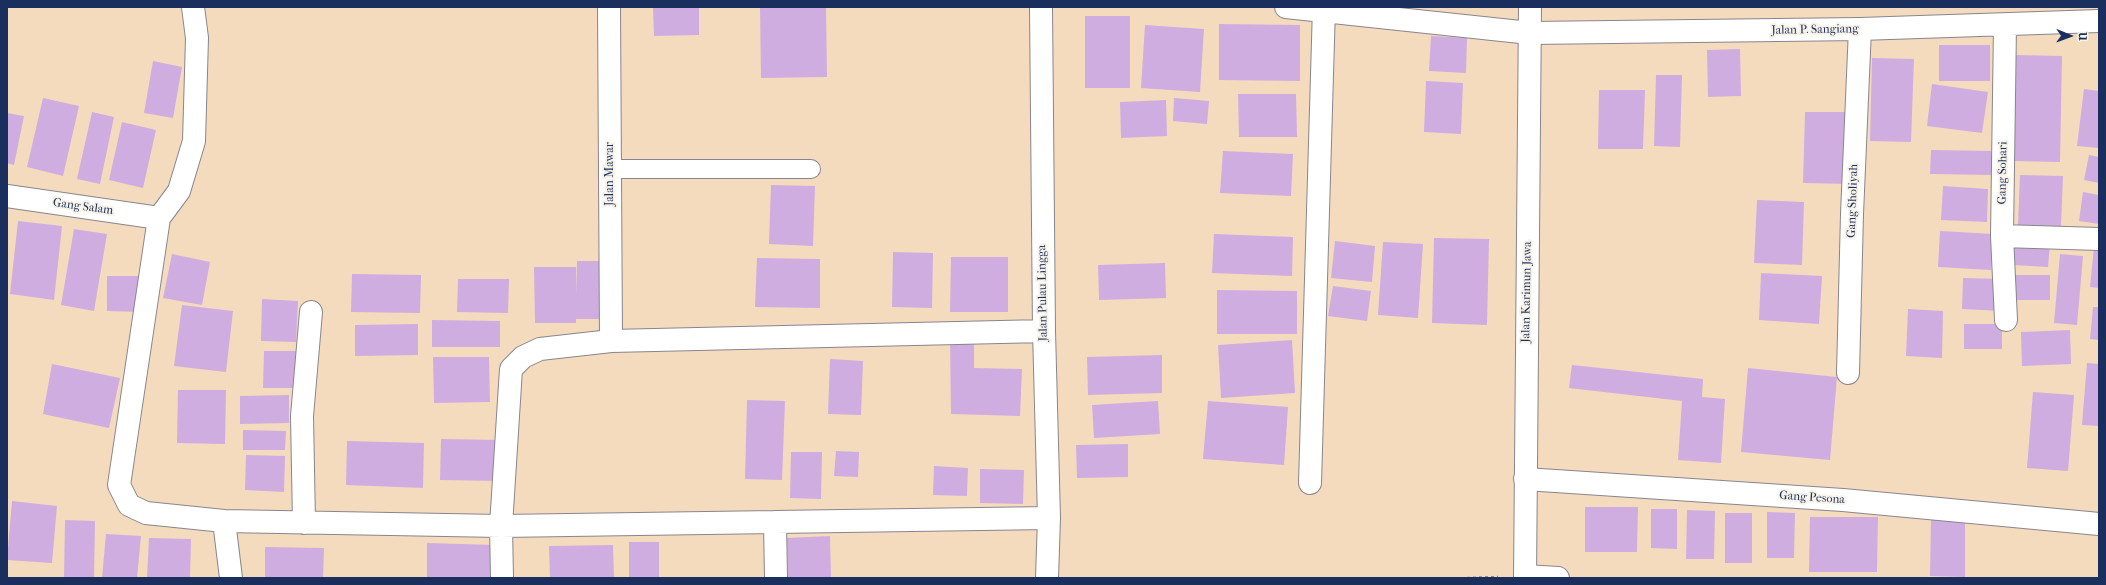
<!DOCTYPE html>
<html>
<head>
<meta charset="utf-8">
<style>
	body { margin:0 }
	#map { position:relative; width:2106px; height:585px; overflow:hidden; background:#f4dbbe; font-family:"IM FELL French Canon",serif }
	canvas { display:block }
	.frame { position:absolute; inset:0; border:8px solid #1b2f5e; pointer-events:none }
	.north { position:absolute; left:2050px; top:16px; width:40px; height:40px; -webkit-text-stroke:3px #f7f3e8; paint-order:stroke; rotate:91deg; font-size:11px; font-weight:700; line-height:16px; text-align:center; color:#1b2f5e }
	.north::after { content:''; display:block; margin:auto; width:14px; height:18px; background:#1b2f5e; clip-path:polygon(50% 0,100% 100%,50% 72%,0 100%) }
</style>
</head>
<body>
<div id="map">
<canvas width="2106" height="585"></canvas>
<div class="frame"></div>
<div class="north">U</div>
</div>
<script>
const ctx = document.querySelector('canvas').getContext('2d');
ctx.lineJoin = 'round';
function fill(path, color) { ctx.fillStyle = color; ctx.fill(path, 'evenodd'); }
const toPath = rows => new Path2D(rows.map(r => 'M' + r).join(''));
function stroke(path, color, width, dash) { ctx.strokeStyle = color; ctx.lineWidth = width; ctx.lineCap = dash ? 'butt' : 'round'; ctx.setLineDash(dash || []); ctx.stroke(path); }
function write(font, color, halo, rows, align = 'center') {
  ctx.font = font + ' "IM FELL French Canon",serif'; ctx.lineWidth = 4; ctx.setLineDash([]); ctx.textBaseline = 'middle'; ctx.strokeStyle = halo; ctx.fillStyle = color; for (const [text, x, y, turn = 0] of rows) {
    ctx.save(); ctx.translate(x, y); ctx.rotate((+turn || 0) * Math.PI / 180); ctx.textAlign = isNaN(turn) ? turn : align; if (halo) ctx.strokeText(text, 0, 0); ctx.fillText(text, 0, 0); ctx.restore();
  }
}
const building = toPath([
	[653,7,699,7,699,35,654,36],
	[760,7,826,7,827,77,761,78],
	[1085,16,1130,16,1130,88,1085,88],
	[1219,24,1300,25,1300,81,1219,80],
	[1145,25,1204,29,1200,92,1141,88],
	[1431,36,1467,38,1466,73,1429,71],
	[1939,45,1990,45,1990,81,1939,81],
	[1740,49,1741,96,1708,97,1707,50],
	[2016,55,2062,56,2060,162,2014,161],
	[1872,58,1914,59,1911,142,1870,141],
	[153,61,182,67,173,118,144,113],
	[1656,75,1682,75,1680,147,1654,146],
	[1426,81,1463,83,1461,134,1424,132],
	[1932,84,1988,92,1982,133,1927,126],
	[2084,89,2099,91,2099,148,2077,146],
	[1599,90,1645,90,1643,149,1598,149],
	[1238,94,1296,94,1297,137,1239,137],
	[43,98,79,106,63,176,27,167],
	[1174,98,1209,101,1207,124,1173,121],
	[1166,100,1167,136,1121,138,1120,102],
	[92,112,114,117,100,184,77,179],
	[1805,112,1852,112,1851,184,1803,183],
	[7,113,24,116,14,165,7,163],
	[122,122,156,130,143,188,109,180],
	[1931,150,1992,151,1992,175,1930,174],
	[1223,151,1293,154,1291,196,1220,193],
	[2089,155,2099,157,2099,183,2084,180],
	[2020,175,2063,176,2061,226,2018,225],
	[771,185,815,186,813,246,769,244],
	[1943,186,1988,189,1987,222,1941,220],
	[2083,192,2099,195,2099,224,2079,221],
	[1757,200,1804,202,1802,265,1754,263],
	[18,221,62,226,54,300,10,294],
	[74,229,107,234,94,311,61,305],
	[1940,231,1993,234,1991,270,1938,267],
	[1214,234,1293,237,1292,276,1212,273],
	[1434,238,1489,239,1487,325,1432,323],
	[1335,241,1375,246,1372,282,1331,278],
	[2014,241,2050,243,2048,267,2013,265],
	[1383,242,1423,244,1418,318,1378,315],
	[2094,247,2099,248,2099,288,2090,287],
	[893,252,933,253,932,308,892,307],
	[172,254,210,262,202,305,163,298],
	[2060,254,2083,256,2077,325,2054,323],
	[951,257,1008,257,1008,312,950,312],
	[757,258,820,259,820,308,755,307],
	[577,261,605,261,605,319,576,319,576,323,535,323,534,267,576,267,576,297],
	[1165,263,1166,298,1099,300,1098,265],
	[1761,273,1822,276,1819,324,1759,320],
	[352,274,421,275,420,313,351,312],
	[2012,275,2050,275,2050,300,2012,300],
	[107,276,142,276,141,312,107,311],
	[1963,278,2003,279,2002,311,1962,309],
	[458,279,509,279,508,313,457,312],
	[1333,286,1371,291,1367,321,1328,316],
	[1217,290,1297,291,1297,334,1217,334],
	[262,299,298,301,296,342,261,341],
	[182,305,233,311,226,372,174,366],
	[2093,307,2099,307,2099,340,2090,339],
	[1908,309,1943,311,1942,358,1906,356],
	[432,320,500,321,500,347,432,347],
	[418,324,418,355,355,356,355,325],
	[1964,324,2002,324,2002,349,1964,349],
	[2070,330,2071,364,2022,366,2021,332],
	[950,338,974,338,974,368,1022,369,1020,416,951,414],
	[1292,340,1295,393,1221,398,1218,345],
	[264,351,300,351,300,388,263,388],
	[1162,355,1162,393,1088,395,1087,357],
	[433,357,489,357,490,402,434,403],
	[830,359,863,361,861,415,828,414],
	[2087,363,2099,364,2099,426,2082,425],
	[52,364,120,378,109,428,43,414],
	[1572,365,1703,379,1702,397,1725,399,1721,463,1678,460,1682,401,1569,388],
	[1748,368,1837,377,1830,460,1741,452],
	[178,390,226,390,225,444,177,443],
	[2033,392,2074,395,2068,471,2027,468],
	[289,395,289,423,240,424,240,396],
	[747,400,785,401,782,480,745,479],
	[1158,401,1160,434,1094,438,1092,405],
	[1208,401,1288,407,1284,465,1203,459],
	[243,430,286,431,285,450,243,450],
	[441,439,502,440,502,481,440,480],
	[347,441,424,443,423,488,346,485],
	[1128,444,1128,477,1077,478,1076,445],
	[836,451,859,452,858,477,834,476],
	[791,452,822,452,821,499,790,498],
	[246,455,285,456,284,492,245,490],
	[934,466,968,468,967,496,933,495],
	[980,469,1024,470,1023,504,980,503],
	[12,501,57,506,52,563,7,560],
	[1585,507,1638,507,1637,552,1585,552],
	[1651,509,1677,509,1677,549,1651,548],
	[1687,510,1715,511,1714,559,1686,559],
	[1767,512,1795,513,1794,558,1767,558],
	[1725,513,1752,513,1752,563,1725,563],
	[1810,517,1878,517,1877,572,1809,572],
	[1931,518,1965,518,1965,577,1930,576],
	[65,520,95,521,94,578,64,578],
	[106,534,141,536,137,578,102,578],
	[830,536,831,578,788,578,787,538],
	[149,538,191,539,190,578,147,578],
	[629,542,659,542,659,578,629,578],
	[427,543,496,545,495,578,427,578],
	[613,545,614,578,550,578,549,546],
	[265,547,324,548,323,578,265,578]
]);
const path = toPath([
	[1467,578,1498,577]
]);
const service = toPath([
	[610,169,811,169]
]);
const minor = toPath([
	[193,7,197,38,194,141,179,191,159,218,119,485,129,505,146,513,224,521,501,526,1049,518],
	[609,7,611,341],
	[1041,7,1044,331,1049,518,1047,578],
	[1286,7,1530,33,1860,29,2099,21],
	[2005,25,2002,236,2006,320],
	[7,196,159,218],
	[2002,236,2099,239],
	[1848,373,1852,214,1860,29],
	[1525,479,1843,500,2099,524],
	[1310,483,1324,7],
	[224,521,231,578],
	[775,522,776,578],
	[304,523,302,416,311,312],
	[1525,576,1558,578],
	[502,578,501,526,511,369,523,357,540,349,611,341,1044,331]
]);
const tertiary = toPath([
	[1525,578,1530,7]
]);
const streetNames = [
	["Jalan P. Sangiang",1815,30,-1],
	["Gang Sohari",2003,173,-89],
	["Jalan Mawar",610,174,-90],
	["Gang Sholiyah",1853,201,-88],
	["Gang Salam",83,207,8],
	["Jalan Karimun Jawa",1527,292,-89],
	["Jalan Pulau Lingga",1043,293,-91],
	["Gang Pesona",1812,498,4]
];
fill(building, '#cfade0');
stroke(service, '#88858e', 20);
stroke(minor, '#88858e', 24);
stroke(tertiary, '#88858e', 24);
stroke(path, '#88858e', 2.5, [3, 3]);
stroke(service, '#fff', 18);
stroke(minor, '#fff', 22);
stroke(tertiary, '#fff', 22);
write('12px', '#1b2f5e', '#f7f3e8', streetNames);
</script>
</body>
</html>
